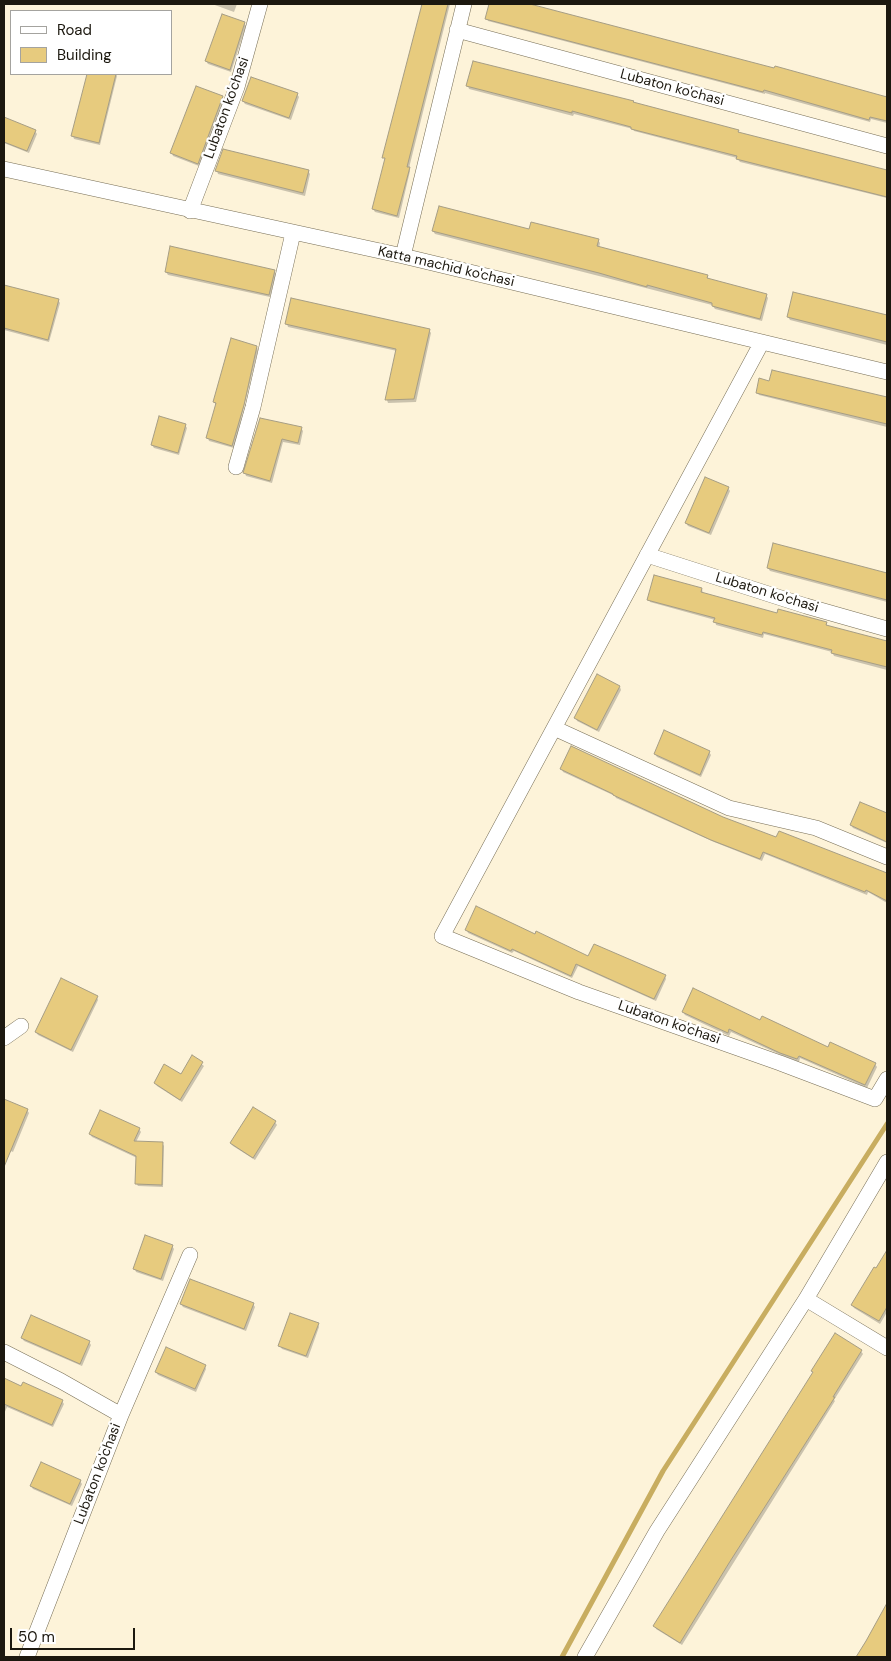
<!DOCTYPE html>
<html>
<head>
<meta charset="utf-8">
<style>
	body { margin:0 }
	#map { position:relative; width:891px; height:1661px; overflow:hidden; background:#fdf3d9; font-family:"DM Sans",sans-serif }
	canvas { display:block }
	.frame { position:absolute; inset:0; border:5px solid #1c180f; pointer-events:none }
	.legend { position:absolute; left:10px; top:10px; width:162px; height:65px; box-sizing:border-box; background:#fff; border:1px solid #a4a39f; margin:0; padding:6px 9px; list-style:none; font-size:15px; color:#1c180f }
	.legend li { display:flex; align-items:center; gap:10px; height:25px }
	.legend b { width:25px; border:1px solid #a4a39f }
	.scale { position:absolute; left:10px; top:1628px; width:125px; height:22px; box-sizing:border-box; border:2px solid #1c180f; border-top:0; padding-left:6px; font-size:15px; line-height:18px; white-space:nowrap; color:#1c180f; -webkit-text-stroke:4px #fff; paint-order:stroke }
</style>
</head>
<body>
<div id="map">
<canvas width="891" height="1661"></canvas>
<div class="frame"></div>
<ul class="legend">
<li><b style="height:6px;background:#fff"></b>Road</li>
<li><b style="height:14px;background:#e7cb7e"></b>Building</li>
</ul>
<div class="scale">50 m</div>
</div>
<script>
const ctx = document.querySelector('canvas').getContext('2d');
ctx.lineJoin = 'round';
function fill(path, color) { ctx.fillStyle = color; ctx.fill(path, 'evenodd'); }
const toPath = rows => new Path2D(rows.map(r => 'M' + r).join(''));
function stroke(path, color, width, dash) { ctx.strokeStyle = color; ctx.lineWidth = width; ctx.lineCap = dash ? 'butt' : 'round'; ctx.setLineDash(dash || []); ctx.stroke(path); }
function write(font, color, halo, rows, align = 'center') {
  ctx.font = font + ' "DM Sans",sans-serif'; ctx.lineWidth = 4.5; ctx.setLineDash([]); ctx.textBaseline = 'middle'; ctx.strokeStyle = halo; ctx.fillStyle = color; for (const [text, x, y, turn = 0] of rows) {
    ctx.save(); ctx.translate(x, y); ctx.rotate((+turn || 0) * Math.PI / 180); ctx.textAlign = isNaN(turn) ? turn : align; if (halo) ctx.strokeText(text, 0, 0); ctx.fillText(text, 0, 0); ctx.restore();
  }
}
const shadow = toPath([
	[212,4,237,4,234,12],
	[423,4,450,4,409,168,410,171,399,218,375,212,373,209,386,160,384,157],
	[491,4,526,4,885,98,886,95,887,96,887,123,871,119,870,122,765,93,765,94,488,21,487,18],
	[244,23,246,26,231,72,208,64,206,61],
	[88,74,116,74,117,76,100,145,74,139,73,136],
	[468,86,634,104,738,131,740,134,887,170,887,198,740,162,737,158,634,131,633,129,574,114,573,116,469,89],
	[297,94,299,97,291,120,245,104,243,101],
	[222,97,224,100,199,166,173,156,172,153],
	[4,119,35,131,37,134,29,153,4,143],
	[217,171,308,171,310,174,305,196,218,174],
	[433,231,530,231,598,240,600,243,599,248,707,276,709,280,766,295,768,298,762,321,715,309,712,305,435,234],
	[274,271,276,274,270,297,168,275,166,272],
	[4,286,58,300,60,303,49,342,4,330],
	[794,293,887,317,887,345,790,320,788,317],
	[287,324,429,330,431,333,416,402,388,403,387,400,397,351,288,327],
	[257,347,258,350,234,448,209,441,208,438,216,405,214,402],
	[773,371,887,399,887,427,759,395,757,392,770,383],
	[261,419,301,428,303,431,300,445,283,442,272,483,246,476,245,473],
	[185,425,187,428,179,455,154,448,152,445],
	[728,488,730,491,711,535,688,526,686,523],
	[774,545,887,575,887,602,770,571,768,568],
	[702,589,703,594,778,614,826,623,828,627,887,642,887,670,834,656,832,652,764,634,763,638,716,625,715,620,650,602,649,599],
	[620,687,621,690,599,732,577,721,576,718],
	[709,752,711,755,701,777,657,757,655,754],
	[562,769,723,818,777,839,884,873,885,872,887,873,887,903,868,892,867,895,765,854,762,861,714,842,616,798,615,796,563,772],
	[861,803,887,815,887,843,853,828,851,825],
	[467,930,536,935,589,957,665,976,666,979,656,1001,578,966,572,978,514,951,512,953,468,933],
	[97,997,98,1000,73,1052,38,1035,36,1032],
	[683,1012,761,1021,829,1048,875,1064,877,1067,867,1088,800,1058,799,1062,783,1056,731,1032,729,1036,685,1015],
	[193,1057,204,1066,182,1102,157,1086,155,1083,181,1076],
	[4,1101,27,1110,29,1113,13,1152,4,1148],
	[275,1122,277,1125,255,1160,233,1146,231,1144],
	[139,1129,141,1132,136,1142,162,1143,164,1146,163,1187,138,1186,136,1183,137,1158,92,1137,90,1134],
	[172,1246,174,1249,163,1281,136,1272,135,1269],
	[887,1253,887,1312,880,1324,854,1308,852,1305],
	[181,1304,253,1304,255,1307,246,1331,183,1307],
	[318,1324,319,1327,308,1358,282,1349,280,1346],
	[22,1338,89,1342,91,1345,82,1366,24,1341],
	[861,1351,863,1354,834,1400,835,1401,682,1645,656,1629,655,1626],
	[205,1366,206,1369,196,1392,158,1375,156,1372],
	[4,1380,21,1388,62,1401,64,1404,53,1427,7,1407,4,1414],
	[80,1481,82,1484,72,1506,33,1489,31,1486],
	[887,1605,887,1657,857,1657]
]);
const stream = toPath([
	[562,1657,663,1471,887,1124]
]);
const building = toPath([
	[422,4,448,4,407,167,410,167,397,216,372,209,385,158,382,158,422,4],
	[489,4,530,4,774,68,775,66,887,97,887,121,870,117,869,120,764,90,763,92,485,19,489,4],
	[222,14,245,22,230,70,205,61,222,14],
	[473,61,634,101,633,102,739,130,738,132,887,170,887,197,736,159,737,156,631,129,631,127,572,111,572,113,466,86,473,61],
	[87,74,116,74,99,143,71,136,87,74],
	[251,77,298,93,289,118,242,101,251,77],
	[196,86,223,96,198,164,170,153,196,86],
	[4,117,36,130,27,151,4,142,4,117],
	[223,149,309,170,303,193,215,171,223,149],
	[439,206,529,229,531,222,599,239,597,246,708,275,707,278,767,294,760,319,712,306,712,303,647,285,647,287,599,273,432,231,439,206],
	[170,246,275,270,269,295,165,272,170,246],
	[4,285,59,299,48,340,4,328,4,285],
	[793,292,887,315,887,342,787,317,793,292],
	[291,298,430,329,414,399,385,400,396,349,285,324,291,298],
	[231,338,257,346,244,405,232,446,206,438,216,403,213,402,231,338],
	[772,370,887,397,887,424,756,393,759,378,769,381,772,370],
	[159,416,186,424,178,453,151,445,159,416],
	[260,418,302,427,298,443,282,439,270,481,243,473,260,418],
	[705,477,729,487,709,533,685,523,705,477],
	[773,543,887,573,887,600,767,568,773,543],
	[654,575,702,588,701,592,777,613,778,609,827,622,826,625,887,641,887,667,831,653,832,650,763,632,762,635,713,622,715,618,647,600,654,575],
	[597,674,620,686,597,730,574,718,597,674],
	[664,730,710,751,700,775,654,754,664,730],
	[571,746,723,817,776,837,779,831,887,873,887,901,866,890,865,892,763,852,760,859,711,840,613,795,613,794,560,769,571,746],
	[860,802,887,813,887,842,850,825,860,802],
	[476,906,535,934,536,931,588,956,594,944,666,975,654,999,576,964,571,976,512,949,511,951,465,930,476,906],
	[61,978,98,996,71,1050,35,1032,61,978],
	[693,988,760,1020,762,1016,828,1047,830,1042,876,1063,865,1085,799,1056,797,1059,780,1053,729,1029,728,1033,682,1012,693,988],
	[192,1055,203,1062,180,1100,154,1083,164,1064,181,1074,192,1055],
	[4,1099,28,1109,4,1167,4,1099],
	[253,1107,276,1121,253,1158,230,1143,253,1107],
	[100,1110,140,1128,134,1141,163,1142,162,1185,135,1184,136,1156,89,1134,100,1110],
	[145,1235,173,1245,161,1279,133,1269,145,1235],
	[887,1250,887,1307,879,1321,851,1305,874,1267,876,1268,887,1250],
	[190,1279,254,1303,244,1329,180,1304,190,1279],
	[290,1313,319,1323,306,1356,278,1346,290,1313],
	[31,1315,90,1341,80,1364,21,1338,31,1315],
	[835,1333,862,1350,833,1397,835,1397,729,1563,680,1643,653,1626,813,1372,811,1371,835,1333],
	[166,1347,206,1365,195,1389,155,1372,166,1347],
	[4,1378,21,1386,23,1382,63,1400,52,1425,4,1404,4,1378],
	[41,1462,81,1480,70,1504,30,1486,41,1462],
	[887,1603,887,1657,856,1657,866,1641,887,1603]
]);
const minor = toPath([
	[457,30,887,146],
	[4,169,403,256,887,372],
	[190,211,237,87,260,4],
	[403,256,464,4],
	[762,342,442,936,579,992,780,1063,875,1099,887,1079],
	[236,467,253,407,293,233],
	[647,555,806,606,887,629],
	[554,728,729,808,816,828,887,857],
	[4,1038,21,1026],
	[806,1299,887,1348],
	[4,1352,61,1381,121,1415,27,1657],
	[121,1415,190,1255],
	[585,1657,657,1531,806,1299,887,1162]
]);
const streetNames = [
	["Lubaton ko'chasi",672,88,15],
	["Lubaton ko'chasi",227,108,-70],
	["Katta machid ko'chasi",446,267,13],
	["Lubaton ko'chasi",767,593,17],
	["Lubaton ko'chasi",669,1023,19],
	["Lubaton ko'chasi",98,1474,-69]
];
fill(shadow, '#0003');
stroke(stream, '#c8ad60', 5);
fill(building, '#e7cb7e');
stroke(building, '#a69d84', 1);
stroke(minor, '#786f57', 16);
stroke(minor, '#fff', 15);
write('14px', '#1c180f', '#fff', streetNames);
</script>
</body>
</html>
